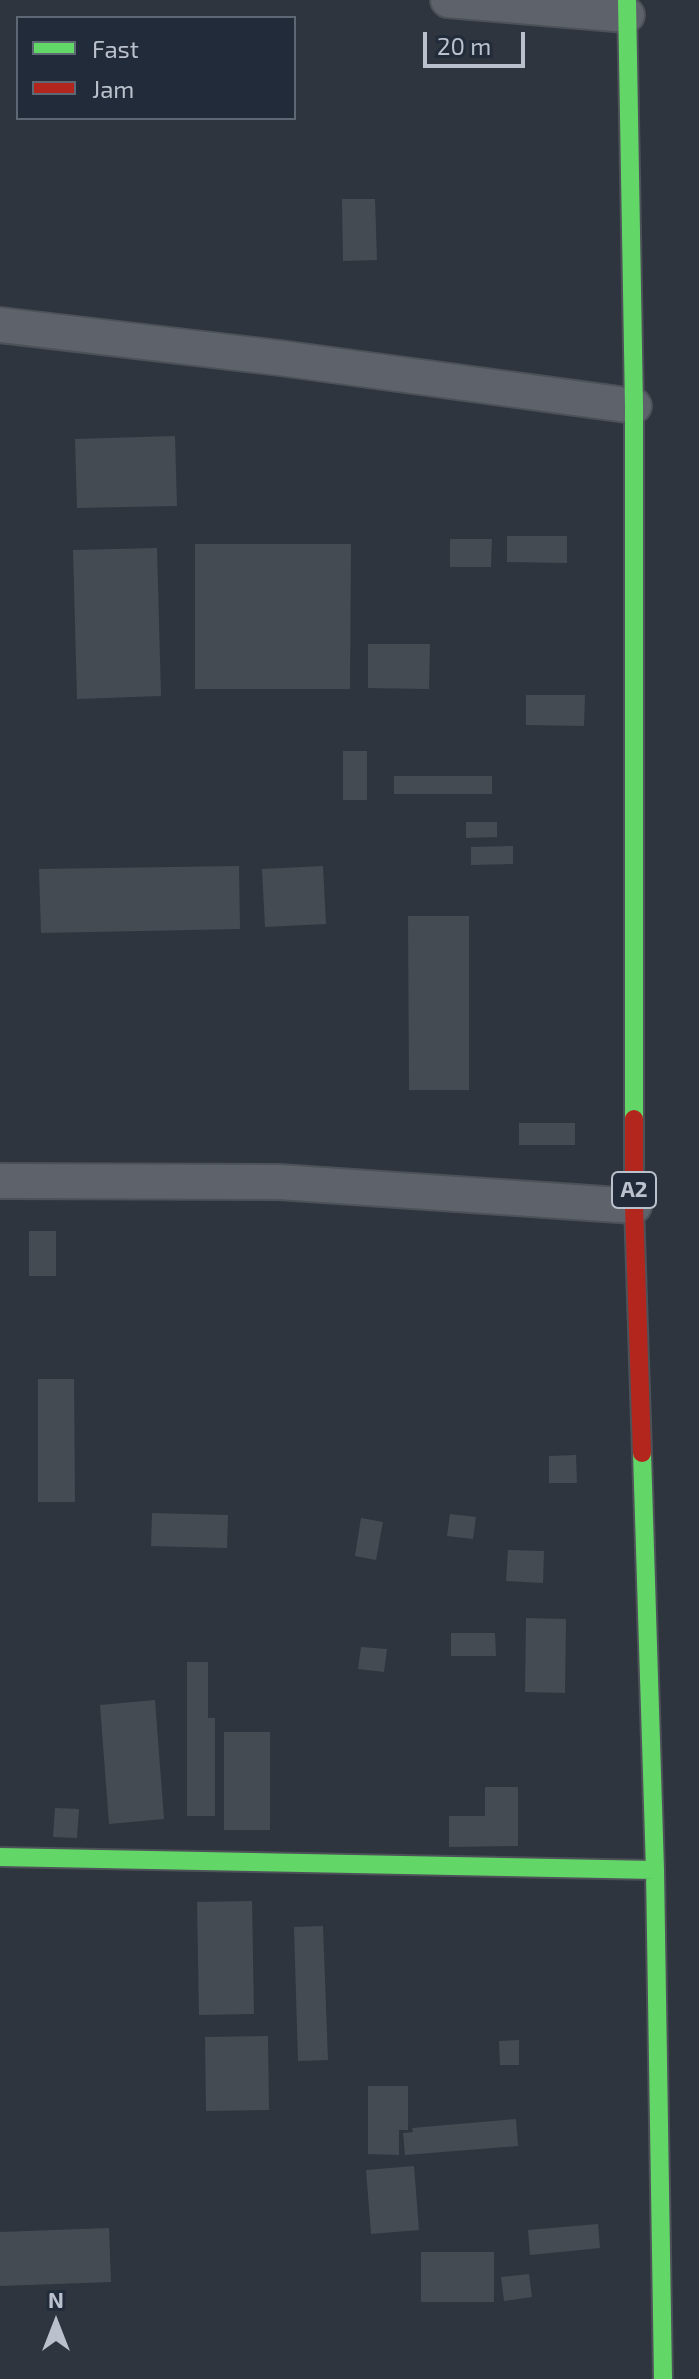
<!DOCTYPE html>
<html>
<head>
<meta charset="utf-8">
<style>
	body { margin:0 }
	#map { position:relative; width:699px; height:2379px; overflow:hidden; background:#2e353e; font-family:"Exo 2",sans-serif }
	canvas { display:block }
	.legend { position:absolute; left:16px; top:16px; width:280px; height:104px; box-sizing:border-box; background:#212b39; border:2px solid #5e6774; margin:0; padding:10px 14px; list-style:none; font-size:24px; color:#bac1cd }
	.legend li { display:flex; align-items:center; gap:16px; height:40px }
	.legend b { width:40px; border:2px solid #5e6774 }
	.north { position:absolute; left:16px; top:2283px; width:80px; height:80px; -webkit-text-stroke:6px #212b39; paint-order:stroke; rotate:0deg; font-size:22px; font-weight:700; line-height:32px; text-align:center; color:#bac1cd }
	.north::after { content:''; display:block; margin:auto; width:28px; height:36px; background:#bac1cd; clip-path:polygon(50% 0,100% 100%,50% 72%,0 100%) }
	.scale { position:absolute; left:423px; top:32px; width:102px; height:36px; box-sizing:border-box; border:4px solid #bac1cd; border-top:0; padding-left:10px; font-size:24px; line-height:28px; white-space:nowrap; color:#bac1cd; -webkit-text-stroke:6px #212b39; paint-order:stroke }
</style>
</head>
<body>
<div id="map">
<canvas width="699" height="2379"></canvas>
<ul class="legend">
<li><b style="height:10px;background:#63d668"></b>Fast</li>
<li><b style="height:10px;background:#b3261e"></b>Jam</li>
</ul>
<div class="north">N</div>
<div class="scale">20 m</div>
</div>
<script>
const ctx = document.querySelector('canvas').getContext('2d');
ctx.lineJoin = 'round';
function fill(path, color) { ctx.fillStyle = color; ctx.fill(path, 'evenodd'); }
const toPath = rows => new Path2D(rows.map(r => 'M' + r).join(''));
function stroke(path, color, width, dash) { ctx.strokeStyle = color; ctx.lineWidth = width; ctx.lineCap = dash ? 'butt' : 'round'; ctx.setLineDash(dash || []); ctx.stroke(path); }
function write(font, color, halo, rows, align = 'center') {
  ctx.font = font + ' "Exo 2",sans-serif'; ctx.lineWidth = 6; ctx.setLineDash([]); ctx.textBaseline = 'middle'; ctx.strokeStyle = halo; ctx.fillStyle = color; for (const [text, x, y, turn = 0] of rows) {
    ctx.save(); ctx.translate(x, y); ctx.rotate((+turn || 0) * Math.PI / 180); ctx.textAlign = isNaN(turn) ? turn : align; if (halo) ctx.strokeText(text, 0, 0); ctx.fillText(text, 0, 0); ctx.restore();
  }
}
const building = toPath([
	[342,199,375,199,377,260,343,261],
	[175,436,177,506,77,508,75,439],
	[507,536,567,536,567,563,507,562],
	[450,539,492,539,491,567,450,567],
	[195,544,351,544,350,689,195,689],
	[157,548,161,696,77,699,73,550],
	[368,644,430,644,429,689,368,688],
	[526,695,585,695,584,726,526,725],
	[343,751,367,751,367,800,343,800],
	[394,776,492,776,492,794,394,794],
	[466,822,497,822,497,837,466,838],
	[513,846,513,864,471,865,471,847],
	[239,866,240,929,41,933,39,869],
	[323,866,326,924,265,927,262,869],
	[408,916,469,916,469,1090,409,1090],
	[519,1123,575,1123,575,1145,519,1145],
	[29,1231,56,1231,56,1276,29,1276],
	[38,1379,74,1379,75,1502,38,1502],
	[576,1455,577,1483,549,1483,549,1456],
	[152,1513,228,1515,227,1548,151,1546],
	[450,1514,476,1517,473,1539,447,1536],
	[361,1518,383,1522,376,1560,355,1556],
	[508,1550,544,1551,543,1583,506,1581],
	[526,1618,566,1619,565,1693,525,1692],
	[451,1633,495,1633,496,1656,451,1656],
	[361,1647,387,1649,384,1672,358,1669],
	[187,1662,208,1662,208,1718,215,1718,215,1816,187,1816],
	[155,1700,164,1819,109,1824,100,1705],
	[224,1732,270,1732,270,1830,224,1830],
	[485,1787,518,1787,518,1846,449,1847,449,1816,485,1816],
	[55,1808,79,1809,77,1838,53,1837],
	[252,1901,254,2014,199,2015,197,1902],
	[323,1926,328,2060,298,2061,294,1927],
	[268,2036,269,2110,206,2111,205,2037],
	[519,2040,519,2065,500,2065,499,2041],
	[368,2086,408,2086,408,2130,399,2130,399,2155,368,2154],
	[516,2119,518,2146,405,2155,403,2133,413,2132,412,2128],
	[414,2166,419,2230,371,2234,366,2170],
	[598,2224,600,2248,530,2255,528,2230],
	[109,2228,111,2282,0,2286,0,2232],
	[421,2252,494,2252,494,2302,421,2302],
	[529,2274,532,2297,504,2301,501,2277]
]);
const street = toPath([
	[448,0,627,15],
	[0,325,280,358,634,406],
	[0,1181,279,1182,634,1206]
]);
const fast = toPath([
	[627,0,634,406,634,1119],
	[642,1453,655,1870,663,2379],
	[0,1857,655,1870]
]);
const jam = toPath([
	[634,1119,634,1206,642,1453]
]);
const shields = [
	[634,1190,44]
];
const shieldNames = [
	["A2",634,1190]
];
fill(building, '#454b52');
stroke(street, '#4d5158', 38);
stroke(fast, '#4d5158', 22);
stroke(jam, '#4d5158', 22);
stroke(street, '#5e636b', 34);
stroke(fast, '#63d668', 18);
stroke(jam, '#b3261e', 18);
for (const [x, y, w] of shields) { const box = new Path2D(); box.roundRect(x - w / 2, y - 18, w, 36, 6); ctx.fillStyle = '#212b39'; ctx.fill(box); stroke(box, '#bac1cd', 2); }
write('bold 22px', '#bac1cd', null, shieldNames);
</script>
</body>
</html>
